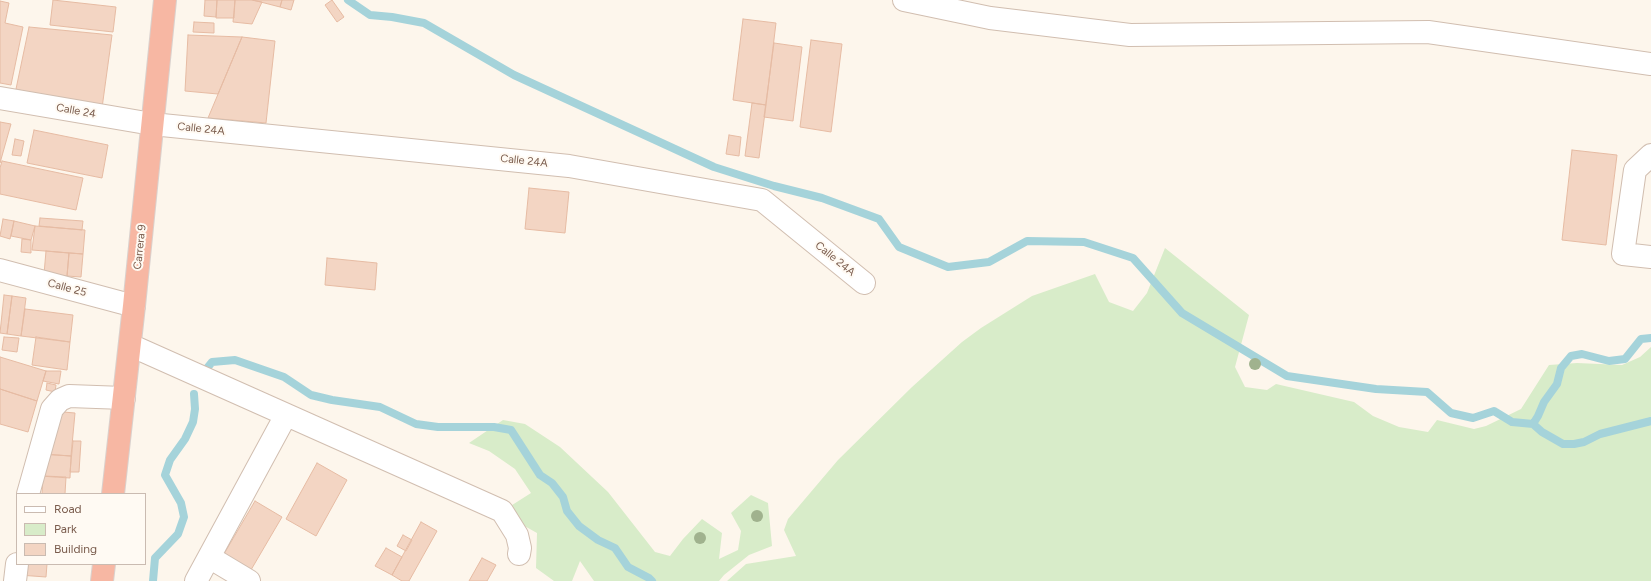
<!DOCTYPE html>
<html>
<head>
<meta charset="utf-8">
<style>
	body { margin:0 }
	#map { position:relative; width:1651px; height:581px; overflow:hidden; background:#fdf6ec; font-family:Figtree,sans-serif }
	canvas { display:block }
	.legend { position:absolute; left:16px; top:493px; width:130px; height:72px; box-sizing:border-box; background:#fffaf3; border:1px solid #cabbb1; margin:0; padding:5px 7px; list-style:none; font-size:12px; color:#7a5c4d }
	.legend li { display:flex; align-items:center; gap:8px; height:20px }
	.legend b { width:20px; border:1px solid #cabbb1 }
</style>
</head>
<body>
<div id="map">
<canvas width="1651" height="581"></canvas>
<ul class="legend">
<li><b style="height:5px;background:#fff"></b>Road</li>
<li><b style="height:11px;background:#d8ecc9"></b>Park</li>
<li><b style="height:11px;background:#f3d5c3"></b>Building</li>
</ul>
</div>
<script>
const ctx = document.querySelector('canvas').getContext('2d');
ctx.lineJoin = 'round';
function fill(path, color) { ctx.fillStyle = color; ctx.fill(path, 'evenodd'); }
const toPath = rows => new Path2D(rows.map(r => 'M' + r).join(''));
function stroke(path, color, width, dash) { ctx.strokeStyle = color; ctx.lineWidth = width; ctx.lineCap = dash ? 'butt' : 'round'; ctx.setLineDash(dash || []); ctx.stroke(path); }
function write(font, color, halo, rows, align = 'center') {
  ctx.font = font + ' Figtree,sans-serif'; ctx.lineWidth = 4; ctx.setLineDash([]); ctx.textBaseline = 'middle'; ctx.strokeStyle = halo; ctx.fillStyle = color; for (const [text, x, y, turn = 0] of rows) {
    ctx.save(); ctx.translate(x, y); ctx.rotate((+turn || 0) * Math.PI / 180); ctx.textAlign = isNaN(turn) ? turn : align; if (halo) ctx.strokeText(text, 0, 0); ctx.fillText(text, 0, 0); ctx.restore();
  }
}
const green = toPath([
	[1165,248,1249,315,1235,367,1245,387,1267,390,1276,384,1354,402,1373,416,1399,427,1428,432,1437,420,1474,429,1486,426,1521,409,1549,365,1577,363,1622,365,1640,357,1651,347,1651,581,727,581,746,564,796,556,784,530,788,519,838,460,912,387,962,342,981,328,1032,296,1095,274,1109,302,1133,311,1147,293],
	[503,420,525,424,560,447,608,492,655,552,670,556,683,539,702,519,722,533,719,559,738,550,741,531,731,513,751,495,768,503,772,546,749,555,724,575,719,581,594,581,580,561,572,581,554,581,536,568,537,533,512,519,509,507,531,493,515,469,489,451,469,443]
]);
const stream = toPath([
	[348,0,370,15,392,17,424,23,514,75,714,167,774,186,822,198,879,219,899,247,948,267,989,262,1027,241,1084,242,1133,258,1182,313,1287,376,1376,389,1427,392,1451,413,1473,418,1494,411,1512,422,1533,424,1538,416,1544,402,1557,384,1561,368,1571,356,1582,354,1609,361,1625,359,1641,339,1651,338],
	[204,372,212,362,235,360,284,377,311,395,332,400,380,407,416,424,438,427,494,427,511,430,540,475,552,483,563,497,567,511,579,526,598,540,615,548,628,567,649,578,652,581],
	[1533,424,1542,432,1563,444,1574,444,1584,442,1600,434,1651,421],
	[153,581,155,558,178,534,184,517,181,503,165,475,170,460,185,439,193,422,195,409,194,394]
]);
const building = toPath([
	[53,0,116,7,113,32,50,25,53,0],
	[205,0,217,0,216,17,204,16,205,0],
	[217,0,235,0,234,18,216,18,217,0],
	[235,0,251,0,262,2,252,24,233,22,235,0],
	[253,0,282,0,280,7,253,0],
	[282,0,294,0,291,10,280,7,282,0],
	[332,0,344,17,337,22,325,5,332,0],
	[0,1,9,3,5,23,23,27,11,85,0,83,0,1],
	[743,19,776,23,766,105,733,100,743,19],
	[194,22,214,23,214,33,193,32,194,22],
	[29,27,112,35,102,108,58,101,16,89,29,27],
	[188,35,242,37,218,94,185,91,188,35],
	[242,37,275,41,266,123,208,118,242,37],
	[811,40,842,44,831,132,800,127,811,40],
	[774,43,802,47,793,121,764,117,774,43],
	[752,103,766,105,759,158,745,156,752,103],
	[0,122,11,124,0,163,0,122],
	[34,130,108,145,102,178,27,163,34,130],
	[729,135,741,137,739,156,726,154,729,135],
	[15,139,24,141,21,156,12,155,15,139],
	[1572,150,1617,155,1606,245,1562,240,1572,150],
	[2,161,83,178,76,210,0,194,0,168,2,161],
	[529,188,569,192,565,233,525,229,529,188],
	[40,218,83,221,82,230,39,226,40,218],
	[3,219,14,221,10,239,0,236,3,219],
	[14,221,35,226,31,240,11,236,14,221],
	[35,226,85,230,83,254,32,250,35,226],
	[22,239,31,240,31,253,21,252,22,239],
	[46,251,69,253,67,276,44,274,46,251],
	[69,253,83,254,81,277,67,276,69,253],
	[327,258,377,263,375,290,325,285,327,258],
	[4,295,12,296,7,334,0,333,4,295],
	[12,296,26,298,21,336,7,334,12,296],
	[25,309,73,315,70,342,21,336,25,309],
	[4,337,19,338,17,352,2,350,4,337],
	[36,337,70,342,67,370,32,365,36,337],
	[0,357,46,371,37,401,0,389,0,357],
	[46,371,61,371,59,384,43,381,46,371],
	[47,383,56,385,55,392,46,390,47,383],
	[0,389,37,401,28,432,0,424,0,389],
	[63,412,75,413,71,456,43,454,63,412],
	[73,441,81,441,79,472,70,472,73,441],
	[41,454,71,456,70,478,40,476,41,454],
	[317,463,347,480,316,536,286,519,317,463],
	[43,476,66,477,65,494,42,494,43,476],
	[255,501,282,517,248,575,221,559,255,501],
	[421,522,437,531,409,581,402,581,392,575,421,522],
	[403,535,412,540,406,551,397,546,403,535],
	[386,548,402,557,392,575,375,566,386,548],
	[482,558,496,565,487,581,469,581,482,558],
	[20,564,47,564,46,577,19,575,20,564]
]);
const minor = toPath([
	[904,0,990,18,1130,35,1428,32,1651,64],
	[0,98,152,124,569,166,762,200,864,283],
	[1651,155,1635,170,1623,254,1651,257],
	[0,270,134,306],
	[130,345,502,511,517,535,520,548,519,554],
	[28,494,52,409,60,400,69,396,124,398],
	[209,557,249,581],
	[15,581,17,564],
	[196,581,286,415]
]);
const highway = toPath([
	[113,494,134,306,165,0],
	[102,581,104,564]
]);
const trees = [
	[1255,364],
	[757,516],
	[700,538]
];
const streetNames = [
	["Calle 24",76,111,10],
	["Calle 24A",201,129,6],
	["Calle 24A",524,161,6],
	["Carrera 9",140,247,-84],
	["Calle 24A",835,259,39],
	["Calle 25",67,288,15]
];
fill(green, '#d8ecc9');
stroke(stream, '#a5d3da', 8);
fill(building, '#f3d5c3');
stroke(building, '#e6bba3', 1);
stroke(minor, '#d1beb0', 24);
stroke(highway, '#dad1cd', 24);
stroke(minor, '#fff', 22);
stroke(highway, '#f7b7a3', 22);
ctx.fillStyle = '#a0b28e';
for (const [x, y] of trees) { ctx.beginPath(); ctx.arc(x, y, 6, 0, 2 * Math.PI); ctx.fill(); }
write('11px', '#7a5c4d', '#fffaf3', streetNames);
</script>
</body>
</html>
